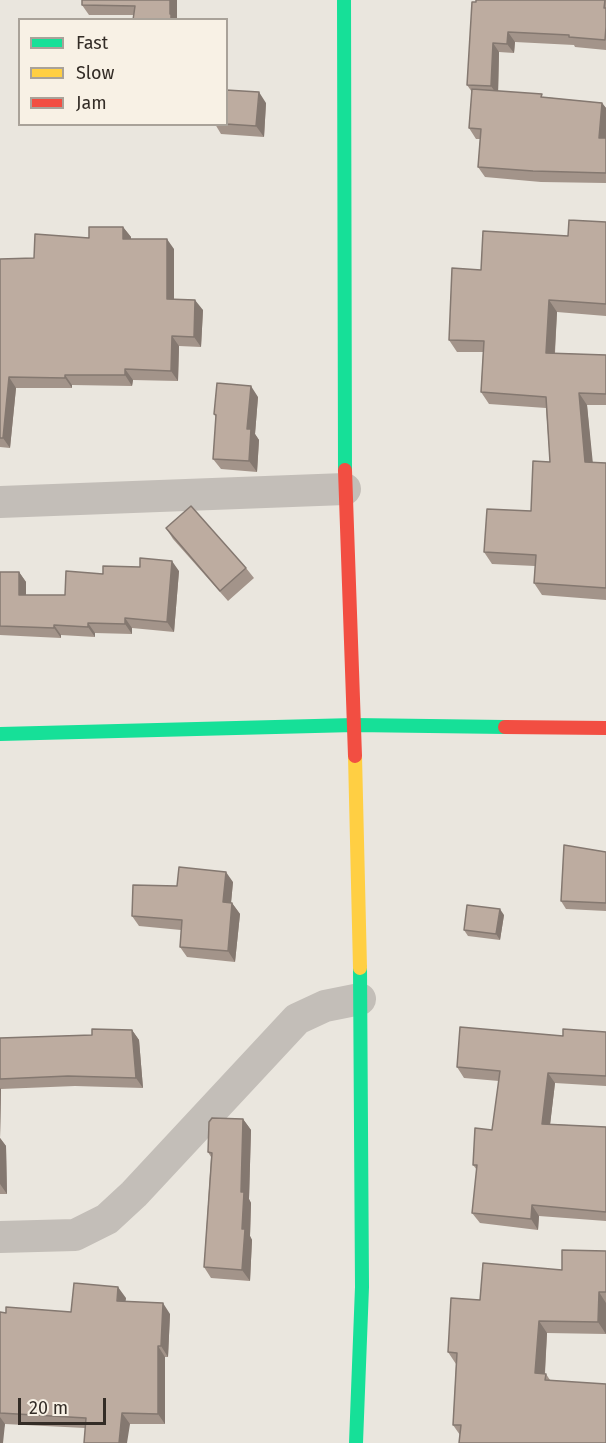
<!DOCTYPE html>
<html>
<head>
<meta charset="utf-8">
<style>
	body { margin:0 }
	#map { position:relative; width:606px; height:1443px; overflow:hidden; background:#eae6de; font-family:"Fira Sans",sans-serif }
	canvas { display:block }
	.legend { position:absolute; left:18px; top:18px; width:210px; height:108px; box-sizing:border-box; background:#f8f1e5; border:2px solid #a9a299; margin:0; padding:8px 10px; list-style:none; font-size:18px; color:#332c26 }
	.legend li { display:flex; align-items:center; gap:12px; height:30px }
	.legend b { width:30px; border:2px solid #a9a299 }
	.scale { position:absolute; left:18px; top:1398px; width:88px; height:27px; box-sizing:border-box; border:3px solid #332c26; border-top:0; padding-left:8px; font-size:18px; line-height:21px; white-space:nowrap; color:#332c26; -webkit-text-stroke:4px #f8f1e5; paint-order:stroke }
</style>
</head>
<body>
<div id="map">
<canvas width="606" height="1443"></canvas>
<ul class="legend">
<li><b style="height:8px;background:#16e098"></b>Fast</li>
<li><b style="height:8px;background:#ffcf43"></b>Slow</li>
<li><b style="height:8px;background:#f24e42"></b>Jam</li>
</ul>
<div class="scale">20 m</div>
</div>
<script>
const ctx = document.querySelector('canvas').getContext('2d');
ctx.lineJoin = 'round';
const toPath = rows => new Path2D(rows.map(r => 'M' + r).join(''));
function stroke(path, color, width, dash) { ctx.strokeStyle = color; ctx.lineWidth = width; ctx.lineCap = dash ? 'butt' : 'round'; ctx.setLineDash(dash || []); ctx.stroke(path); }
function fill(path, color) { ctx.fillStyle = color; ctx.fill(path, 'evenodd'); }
const street = toPath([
	[0,502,345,489],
	[0,1237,75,1235,107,1219,134,1194,297,1019,325,1006,360,999]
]);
const fast = toPath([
	[344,0,345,470],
	[0,734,354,725,505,727],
	[356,1443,362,1287,360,968]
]);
const slow = toPath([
	[355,756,360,968]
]);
const jam = toPath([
	[345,470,355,756],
	[505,727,606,728]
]);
const wall = toPath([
	[82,0,177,0,177,20,134,15,89,15,82,5],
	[606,0,606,50,575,47,574,45,515,42,514,53,499,52,498,91,544,97,602,103,606,108,606,183,541,182,485,177,478,167,480,139,476,139,469,128,472,92,467,85,476,2],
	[266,103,264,137,221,134,215,124,226,124],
	[606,222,606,316,557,312,555,353,606,355,606,405,587,405,592,462,606,463,606,600,542,595,534,583,535,566,492,564,484,552,531,511,550,462,546,408,489,404,481,392,483,352,457,352,449,340,481,270,568,236],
	[123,227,131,237,131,239,174,249,174,299,203,310,201,347,179,346,178,381,133,380,132,386,72,385,72,388,16,388,10,448,0,447,0,259,34,258,89,238],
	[258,397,255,434,259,440,257,472,221,469,213,459,216,417,214,414],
	[166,528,246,568,254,578,228,601,173,539],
	[179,571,174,632,132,628,132,634,95,633,95,637,61,635,61,638,0,635,0,572,19,572,26,582,26,595,65,595,103,574],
	[606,852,606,911,566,909,561,901],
	[233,882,231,903,232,903,240,914,235,962,187,957,180,947,181,930,139,926,132,916,177,886],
	[504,915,500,940,468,936,464,930],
	[132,1030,139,1040,143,1088,75,1086,1,1089,0,1138,6,1146,7,1194,0,1194,0,1038,92,1035],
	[606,1032,606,1086,555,1083,550,1124,606,1127,606,1221,539,1216,538,1230,480,1223,472,1213,477,1170,473,1165,492,1130,499,1081,464,1078,457,1067,563,1036],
	[243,1119,251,1130,249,1199,251,1203,250,1236,252,1240,250,1281,211,1278,204,1267,211,1157,208,1152],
	[606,1251,606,1334,547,1333,545,1374,546,1374,550,1380,460,1435,453,1425,456,1364,448,1352,480,1300,562,1270],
	[126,1298,125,1301,170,1314,168,1357,165,1357,165,1424,130,1424,85,1428,5,1424,0,1443,0,1312,71,1312]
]);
const shadedWall = toPath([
	[170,0,177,0,177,20,171,20,170,14],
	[508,32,515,42,514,53,507,44],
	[493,43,499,52,498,96,491,86],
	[259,92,266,103,264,137,256,126],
	[602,103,606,108,606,147,599,138],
	[123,227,131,237,130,249,123,239],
	[167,239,174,249,174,309,167,299],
	[195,300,203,310,201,347,194,337],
	[549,300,557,312,554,364,546,353],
	[172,336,179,346,178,381,171,371],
	[125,369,133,380,132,386,125,375],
	[65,375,72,385,72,388,65,378],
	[9,377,16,388,10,448,3,438],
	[251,386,258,397,255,434,259,440,257,472,249,461,247,429],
	[579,393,587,405,594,474,585,462],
	[172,561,179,571,174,632,167,622],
	[19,572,26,582,26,605,19,595],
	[125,618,132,628,132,634,125,624],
	[88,623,95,633,95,637,88,627],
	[54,625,61,635,61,638,54,628],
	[226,872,233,882,230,913,223,902],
	[232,903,240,914,235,962,228,951],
	[500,909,504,915,500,940,496,934],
	[132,1030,139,1040,143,1088,136,1078],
	[548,1073,555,1083,549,1134,542,1124],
	[0,1088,1,1089,0,1138,6,1146,7,1194,0,1184],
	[243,1119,251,1130,249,1199,251,1203,250,1236,252,1240,250,1281,242,1270,241,1192],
	[532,1205,539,1216,538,1230,531,1219],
	[118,1287,126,1298,124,1312,117,1301],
	[599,1292,606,1303,606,1334,598,1322],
	[163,1303,170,1314,168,1357,161,1346],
	[539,1321,547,1333,544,1386,535,1373],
	[158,1346,165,1357,165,1424,158,1414],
	[122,1413,130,1424,127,1443,119,1443],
	[0,1417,5,1424,3,1443,0,1443]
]);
const building = toPath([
	[82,0,170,0,170,14,171,14,171,20,133,20,135,6,82,5,82,0],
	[476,0,605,0,604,8,606,8,606,27,605,40,569,37,569,35,508,32,507,44,493,43,491,86,467,85,472,2,476,2,476,0],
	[472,89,542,94,541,97,602,103,599,138,606,138,606,173,533,171,478,167,481,129,469,128,472,89],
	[226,90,259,92,256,126,226,124,226,90],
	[569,220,606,222,606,304,549,300,546,353,606,355,606,394,579,393,585,462,606,463,606,588,534,583,536,555,484,552,487,509,531,511,533,461,550,462,546,397,481,392,484,341,449,340,452,268,481,270,483,231,568,236,569,220],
	[89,227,123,227,123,239,167,239,167,299,195,300,194,337,172,336,171,371,125,369,125,375,65,375,65,378,9,377,3,438,0,438,0,259,34,258,35,234,89,238,89,227],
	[217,383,251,386,247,429,251,429,249,461,213,459,216,415,214,414,217,383],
	[191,506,246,568,220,591,166,528,191,506],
	[140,558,172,561,167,622,125,618,125,624,88,623,88,627,54,625,54,628,0,626,0,572,19,572,19,595,65,595,66,571,103,574,103,566,140,567,140,558],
	[564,845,606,852,606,903,561,901,564,845],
	[179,867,226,872,223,902,232,903,228,951,180,947,182,920,132,916,133,885,177,886,179,867],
	[467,905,500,909,496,934,464,930,467,905],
	[460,1027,563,1036,563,1029,606,1032,606,1076,548,1073,542,1124,606,1127,606,1212,532,1205,531,1219,472,1213,477,1165,473,1165,475,1128,492,1130,500,1071,457,1067,460,1027],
	[92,1029,132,1030,136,1078,68,1076,0,1079,0,1038,92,1035,92,1029],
	[212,1118,243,1119,241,1192,244,1192,242,1229,245,1229,242,1270,204,1267,212,1153,208,1152,209,1122,212,1118],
	[562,1250,606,1251,606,1292,599,1292,598,1322,539,1321,535,1373,546,1374,545,1380,606,1384,606,1443,459,1443,461,1425,453,1425,457,1353,448,1352,451,1298,480,1300,483,1263,562,1270,562,1250],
	[74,1283,118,1287,117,1301,163,1303,161,1346,158,1346,158,1414,122,1413,119,1443,84,1443,86,1418,0,1413,0,1312,6,1313,6,1307,71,1312,74,1283]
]);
stroke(street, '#c3beb8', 32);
stroke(fast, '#16e098', 14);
stroke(slow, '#ffcf43', 14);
stroke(jam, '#f24e42', 14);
fill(wall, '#a3948a');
fill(shadedWall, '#847870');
fill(building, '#bdaca0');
stroke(building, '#847870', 1.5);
</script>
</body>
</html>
